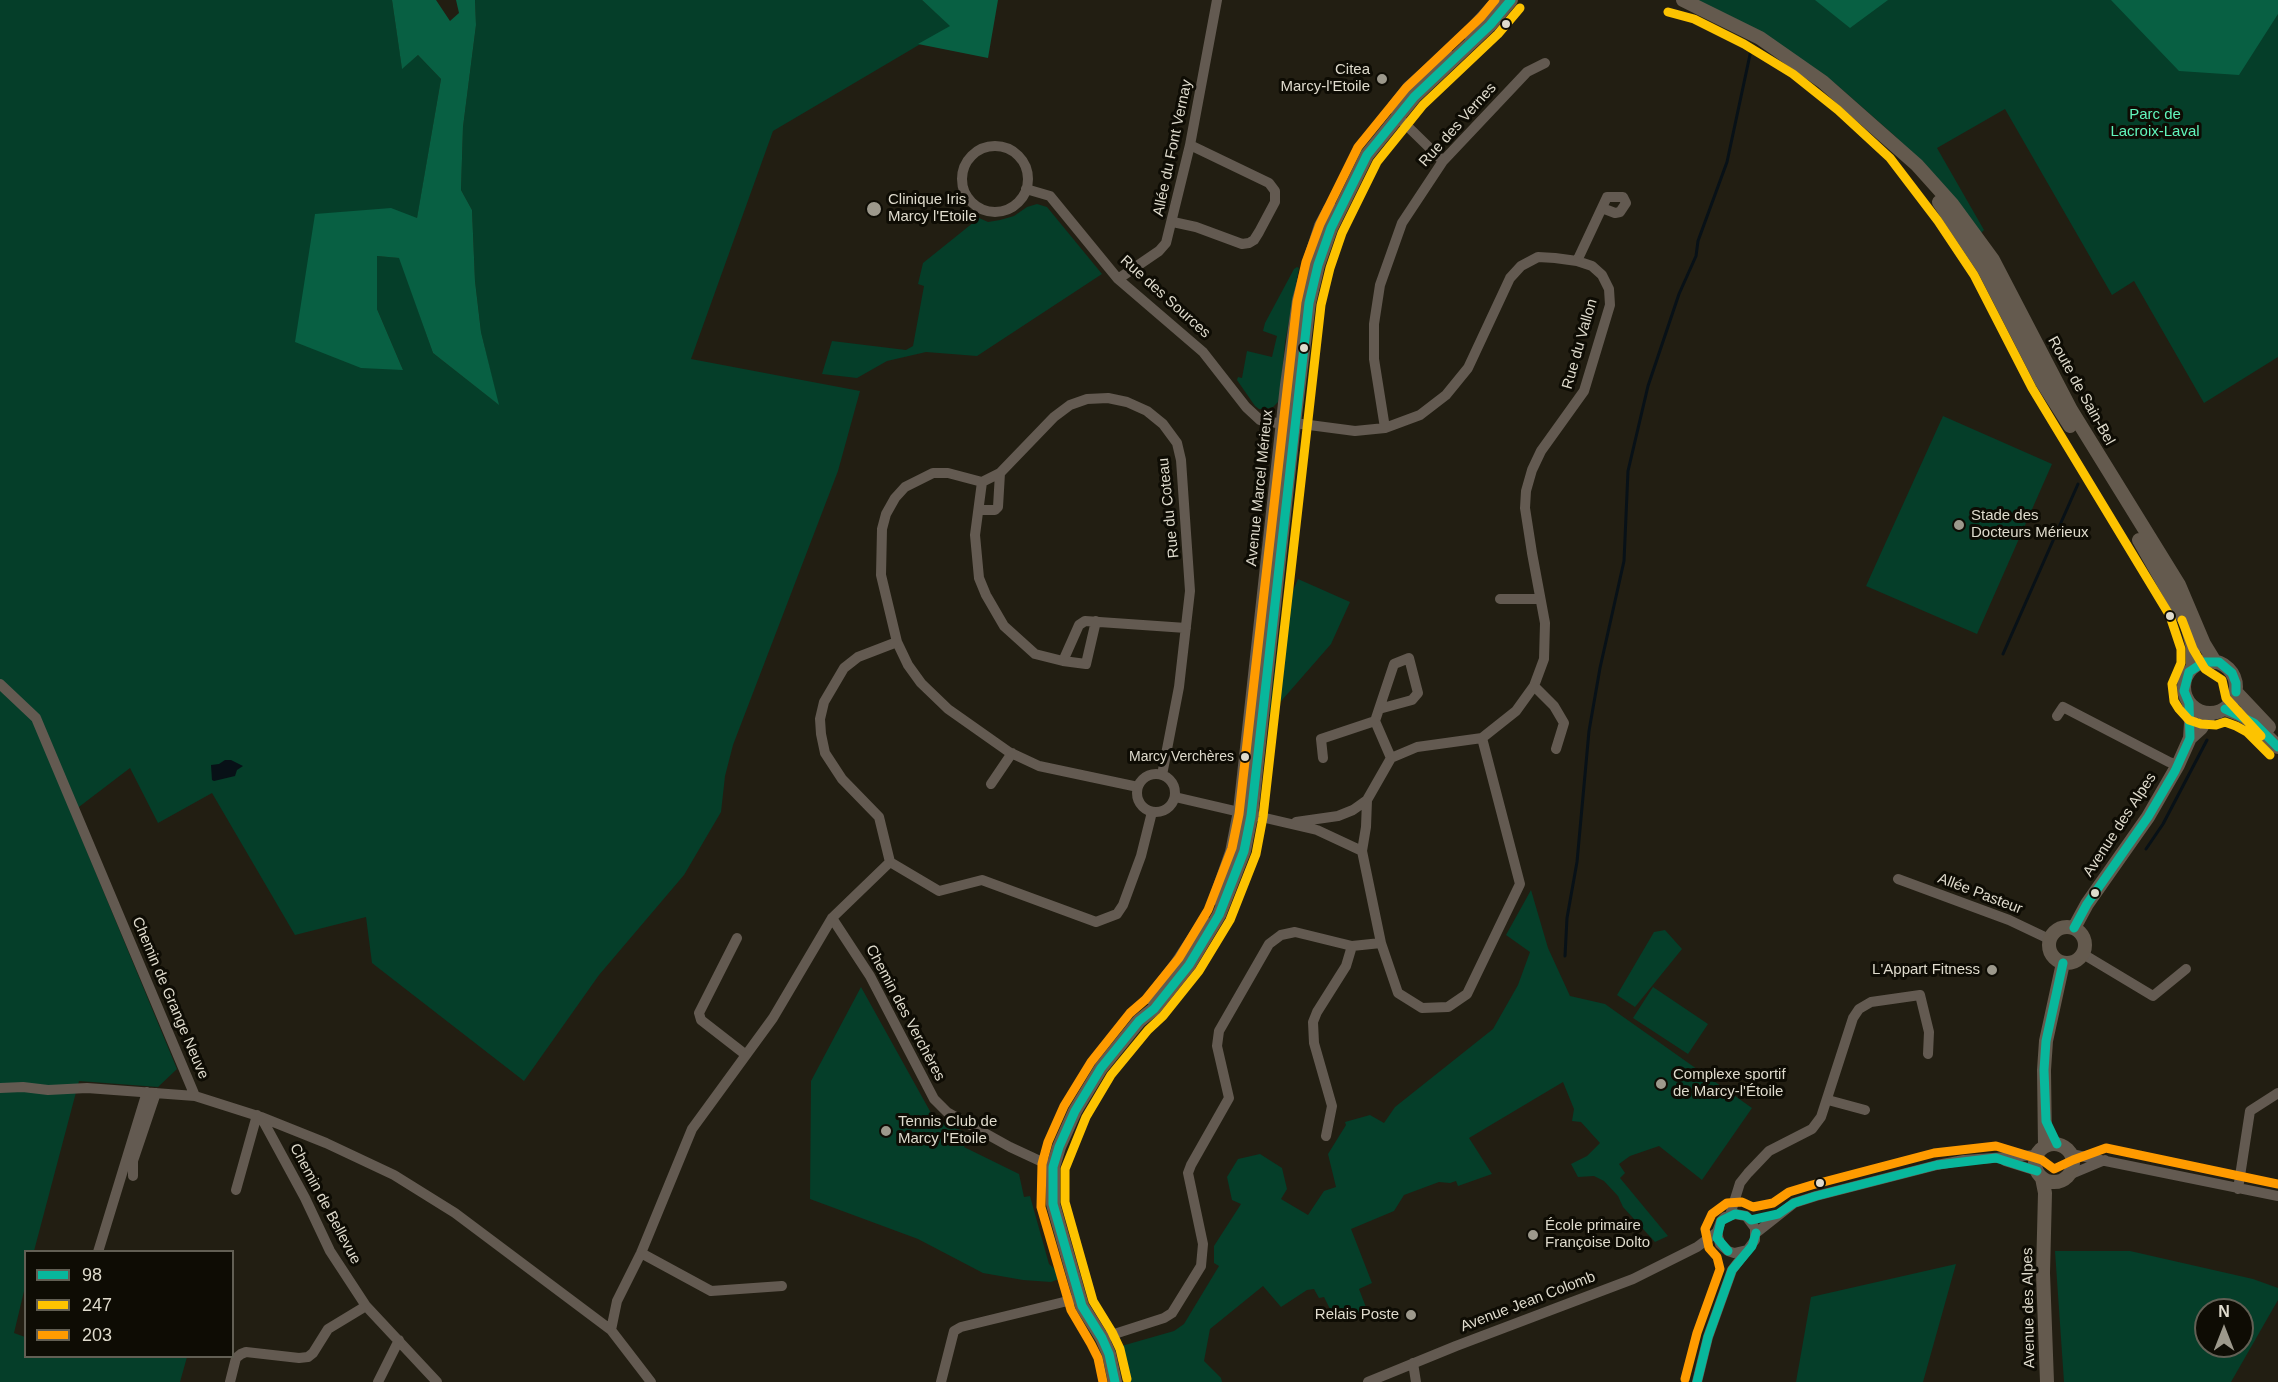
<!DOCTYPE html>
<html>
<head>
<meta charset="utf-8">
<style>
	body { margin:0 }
	#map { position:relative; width:2278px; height:1382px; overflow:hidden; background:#221e12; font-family:Helvetica,sans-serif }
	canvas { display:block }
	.legend { position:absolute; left:24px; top:1250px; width:210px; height:108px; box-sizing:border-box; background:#0e0c04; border:2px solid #625f54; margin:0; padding:8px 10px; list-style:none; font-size:18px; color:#dfdbcd }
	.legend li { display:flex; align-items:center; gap:12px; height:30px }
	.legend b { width:30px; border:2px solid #625f54 }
	.north { position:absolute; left:2194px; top:1298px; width:60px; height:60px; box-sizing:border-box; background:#0e0c04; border:2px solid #625f54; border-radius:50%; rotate:0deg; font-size:16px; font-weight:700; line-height:24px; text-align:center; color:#dfdbcd }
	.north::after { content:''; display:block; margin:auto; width:21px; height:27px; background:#9d998c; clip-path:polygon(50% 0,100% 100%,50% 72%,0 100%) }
</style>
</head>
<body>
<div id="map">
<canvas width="2278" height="1382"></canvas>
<ul class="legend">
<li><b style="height:8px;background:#08b79c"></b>98</li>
<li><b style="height:8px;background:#fdc300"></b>247</li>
<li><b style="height:8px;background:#ff9b00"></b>203</li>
</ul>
<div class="north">N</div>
</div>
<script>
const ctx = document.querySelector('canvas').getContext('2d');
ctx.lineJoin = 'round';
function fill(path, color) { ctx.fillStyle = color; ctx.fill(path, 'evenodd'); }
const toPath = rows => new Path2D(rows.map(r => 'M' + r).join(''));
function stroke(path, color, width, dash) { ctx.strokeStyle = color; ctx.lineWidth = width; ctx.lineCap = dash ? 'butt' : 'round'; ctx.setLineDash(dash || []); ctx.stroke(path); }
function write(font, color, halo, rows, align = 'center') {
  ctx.font = font + ' Helvetica,sans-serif'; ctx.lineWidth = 6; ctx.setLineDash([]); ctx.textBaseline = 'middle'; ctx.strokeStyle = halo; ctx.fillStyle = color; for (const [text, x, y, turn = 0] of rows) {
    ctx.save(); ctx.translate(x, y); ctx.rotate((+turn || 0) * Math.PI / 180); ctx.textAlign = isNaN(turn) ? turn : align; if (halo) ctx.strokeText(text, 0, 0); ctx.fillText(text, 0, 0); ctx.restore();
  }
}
const green = toPath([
	[0,0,392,0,402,68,418,55,441,79,417,219,315,214,403,370,377,309,377,256,400,258,433,353,498,404,481,332,475,281,472,210,461,190,463,127,476,25,475,0,922,0,951,26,773,131,691,359,860,391,838,471,733,745,725,776,721,812,684,875,599,975,524,1081,372,963,366,917,295,935,212,793,158,823,130,768,71,813,177,1069,158,1087,79,1081,34,1251,26,1252,25,1287,14,1333,25,1337,26,1356,187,1357,180,1382,0,1382],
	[1695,0,2278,0,2278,357,2204,403,2134,281,2112,295,2005,109,1937,148,1984,230,1979,235,1896,137,1837,85,1762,32],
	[1037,204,1047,207,1102,274,977,356,926,352,887,361,857,378,822,374,832,341,906,350,913,346,924,286,918,284,923,263,979,218,988,222,1000,220,1014,216,1027,207],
	[1297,267,1299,268,1285,342,1280,395,1278,402,1273,407,1266,409,1259,409,1255,406,1237,380,1238,377,1242,378,1247,351,1272,357,1277,336,1263,331,1265,323,1294,269],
	[1943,416,2052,464,1977,634,1866,586],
	[1298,579,1350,602,1331,644,1269,715,1281,619],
	[1531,890,1548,948,1570,996,1605,1004,1752,1108,1702,1180,1659,1146,1630,1156,1619,1164,1625,1173,1620,1178,1668,1236,1655,1242,1623,1207,1618,1196,1604,1181,1594,1176,1578,1177,1571,1164,1587,1156,1600,1143,1581,1122,1572,1121,1574,1109,1563,1082,1469,1138,1492,1174,1458,1186,1456,1181,1450,1183,1439,1182,1404,1195,1394,1211,1351,1229,1372,1283,1359,1289,1367,1310,1341,1320,1336,1308,1330,1309,1324,1297,1319,1298,1314,1289,1307,1290,1281,1307,1263,1286,1210,1329,1204,1361,1221,1378,1222,1382,1127,1382,1118,1347,1174,1331,1184,1324,1219,1266,1214,1263,1214,1246,1241,1204,1232,1200,1227,1177,1238,1159,1260,1154,1282,1168,1287,1189,1281,1199,1308,1215,1324,1191,1336,1187,1328,1154,1346,1125,1345,1122,1370,1115,1384,1123,1395,1107,1493,1029,1518,985,1530,952,1506,935],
	[1665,930,1682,949,1635,1007,1617,995,1654,932],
	[861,987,931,1113,941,1121,971,1135,964,1147,1019,1174,1024,1197,1030,1196,1049,1264,1057,1271,1059,1279,1051,1282,1023,1280,983,1273,918,1239,810,1199,811,1081],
	[1653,987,1708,1024,1688,1054,1633,1018],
	[2055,1251,2130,1251,2253,1279,2278,1288,2278,1300,2231,1382,2064,1382],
	[2206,1310,2242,1310,2242,1346,2206,1346],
	[1956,1264,1923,1382,1796,1382,1811,1297]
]);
const forest = toPath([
	[392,0,436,0,450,21,459,13,456,0,475,0,476,25,463,127,461,190,472,210,475,281,481,332,499,405,433,353,399,258,377,256,377,309,403,370,361,368,295,342,315,214,391,208,417,218,441,79,418,55,402,69],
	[922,0,998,0,988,58,918,44,950,26],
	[1815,0,1888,0,1850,28],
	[2111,0,2278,0,2278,14,2239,75,2179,71]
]);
const water = toPath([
	[225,760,231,760,243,766,237,770,235,776,214,781,212,780,211,765,219,764]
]);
const stream = toPath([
	[2003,654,2078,484],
	[2146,849,2163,824,2207,740],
	[1565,956,1567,918,1577,862,1589,731,1600,668,1624,561,1628,471,1648,386,1679,294,1696,256,1698,241,1727,162,1751,50]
]);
const minor = toPath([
	[1398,117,1443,161],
	'962 179a33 33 0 1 1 66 0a33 33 0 1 1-66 0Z',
	[1026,189,1050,196,1118,279,1203,352,1246,407,1260,420,1277,423,1294,423,1355,431,1385,428,1420,415,1446,395,1468,368,1510,278,1521,266,1538,257,1555,258,1577,261,1592,266,1602,275,1609,289,1610,305,1584,391,1541,451,1532,470,1526,491,1525,508,1532,553,1545,623,1544,659,1534,686,1516,711,1482,738,1417,747,1391,758,1367,800,1366,827,1362,851,1381,943,1398,993,1422,1008,1448,1007,1467,994,1520,884,1482,738],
	[1173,222,1196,227,1242,244,1249,243,1254,240,1259,232,1275,202,1275,191,1269,183,1190,145],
	[1577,261,1607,197,1623,197,1626,203,1620,212,1615,213,1602,208],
	[1118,279,1159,251,1166,243,1190,145,1217,0],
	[1385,428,1374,359,1374,324,1380,285,1402,223,1443,161,1527,72,1545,63],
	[982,482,1000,473,1054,417,1070,405,1087,399,1108,398,1127,402,1147,411,1163,424,1177,443,1181,460,1190,591,1179,687,1162,775],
	[982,482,948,473,933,473,905,487,895,498,886,514,882,529,881,575,897,642,908,665,921,683,948,709,1009,752,1039,766,1138,787],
	[982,482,975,535,979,578,986,595,1004,626,1035,654,1063,661,1079,625,1085,621,1186,628],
	[979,510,995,510,998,507,1000,473],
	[1500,599,1540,599],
	[1063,661,1086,664,1096,621],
	[0,684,36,718,195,1096,261,1117,326,1143,394,1175,455,1213,611,1330,651,1382],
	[1534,686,1554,706,1564,723,1556,749],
	[1379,709,1412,700,1418,693,1409,658,1394,664,1375,721,1391,758],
	[2057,716,2063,707,2169,762,2178,765],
	[1323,758,1321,739,1375,721],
	'1137 793a19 19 0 1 1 38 0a19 19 0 1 1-38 0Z',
	[991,784,1012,753],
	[1175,797,1317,830,1362,851],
	[1296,822,1338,816,1353,810,1367,800],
	[890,862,879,817,842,779,825,753,821,734,820,719,824,702,844,668,858,657,897,642],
	[1898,879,2009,920,2049,939],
	[832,918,870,976,934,1099,947,1112,1010,1147,1053,1167],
	[737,938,699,1013,701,1020,746,1055],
	[2083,954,2153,996,2186,969],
	[0,1088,23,1087,48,1090,87,1088,195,1096],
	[1828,1100,1865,1110],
	[261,1117,305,1198,330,1251,366,1306,437,1382],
	[1326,1136,1332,1106,1314,1043,1313,1022,1317,1012,1346,966,1352,946],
	[2071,1154,2278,1196],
	[2005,1161,2037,1171],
	[2069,1175,2105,1160],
	[133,1176,133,1161,156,1093],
	[2238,1189,2250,1111,2278,1093],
	[236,1190,257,1115],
	[1730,1215,1740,1183,1748,1173,1769,1151,1812,1129,1821,1117,1853,1018,1859,1009,1871,1002,1920,995,1929,1032,1928,1054],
	[1756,1233,1794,1203,1816,1196,1937,1165,1964,1160,2036,1155],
	[98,1252,147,1092],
	[641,1253,711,1291,782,1286],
	[611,1330,617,1301,641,1253,692,1129,773,1018,832,918,890,862,939,891,982,880,1096,922,1117,914,1123,905,1141,856,1152,812],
	[1102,1338,1164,1318,1172,1313,1201,1266,1203,1244,1188,1173,1191,1165,1229,1098,1217,1046,1219,1031,1269,944,1281,935,1295,932,1352,946,1381,943],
	[1413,1363,1416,1382],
	[230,1382,236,1358,241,1354,246,1352,299,1358,308,1357,313,1353,328,1329,366,1306],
	[378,1382,399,1340],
	[941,1382,954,1331,961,1327,1080,1298],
	[1368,1382,1456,1346,1633,1279,1697,1247,1717,1232],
	[1697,1382,1708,1337,1732,1270,1755,1240,1755,1228,1746,1216,1735,1214,1725,1217,1721,1221,1717,1232,1720,1244,1728,1251,1734,1253,1747,1250]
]);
const major = toPath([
	[1683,0,1760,38,1823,82,1917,165,1952,204,1993,260,2071,410,2179,585,2204,644,2215,662],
	[1469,33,1499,0],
	[1394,107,1409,88,1446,55],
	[1939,202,1984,269,2042,382,2070,426],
	[2139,540,2187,624,2193,648,2193,667],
	'2184 687a26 26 0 1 1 52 0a26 26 0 1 1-52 0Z',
	[2236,692,2269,727],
	[2225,709,2241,715,2254,723,2278,747],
	[2190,738,2201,728,2210,714],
	[1216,898,1232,852,1240,811,1287,385,1299,300,1310,260,1321,226,1330,209],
	'2049 945a18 18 0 1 1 36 0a18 18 0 1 1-36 0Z',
	[2074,928,2087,904,2148,817,2178,765,2190,738,2191,723,2189,703],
	[1151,998,1177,964,1204,923],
	'2035 1163a19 19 0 1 1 38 0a19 19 0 1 1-38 0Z',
	[2045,1146,2044,1070,2046,1041,2063,963],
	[2042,1178,2045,1193,2043,1273,2047,1382],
	[1115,1382,1109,1354,1102,1338,1082,1306,1078,1292,1053,1204,1053,1167,1059,1147,1075,1111,1101,1068,1139,1021,1154,1009,1189,965,1219,915,1244,851,1251,816,1294,423,1309,303,1318,265,1331,228,1367,155,1414,97,1490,25,1511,0]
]);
const bus1 = toPath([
	[2225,709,2254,723,2278,747],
	[2074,928,2087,904,2148,817,2175,771,2190,738,2189,703,2184,691,2189,672,2204,662,2219,662,2232,673,2236,683,2236,692],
	[2057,1144,2046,1121,2044,1070,2046,1041,2063,963],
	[1751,1220,1778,1214,1794,1203,1816,1196,1937,1165,1996,1158,2037,1171],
	[1728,1251,1717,1238,1721,1221,1735,1214,1746,1216,1751,1220],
	[1115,1382,1109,1354,1102,1338,1082,1306,1053,1204,1053,1167,1059,1147,1075,1111,1101,1068,1139,1021,1154,1009,1189,965,1219,915,1244,851,1251,816,1309,303,1318,265,1331,228,1367,155,1414,97,1490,25,1511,0],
	[1697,1382,1708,1337,1732,1270,1752,1246,1756,1233]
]);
const bus2 = toPath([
	[1668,12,1694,19,1744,44,1793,74,1838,110,1890,158,1938,221,1974,275,2032,388,2170,616,2181,649,2181,663,2172,684,2174,701,2179,709,2189,720,2201,724,2216,725,2225,722,2236,726,2247,732,2270,755],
	[2182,620,2193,649,2205,669,2222,680,2226,698,2261,736],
	[1127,1379,1120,1349,1112,1332,1093,1301,1065,1202,1065,1169,1086,1117,1111,1075,1148,1030,1163,1016,1199,971,1230,920,1256,854,1263,817,1321,305,1330,268,1342,233,1377,162,1423,105,1498,34,1520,8]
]);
const bus3 = toPath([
	[1685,1379,1697,1333,1720,1269,1717,1257,1709,1248,1705,1229,1712,1214,1727,1203,1742,1202,1753,1207,1773,1203,1789,1192,1812,1185,1934,1153,1996,1146,2042,1160,2054,1169,2073,1160,2106,1148,2278,1184],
	[1103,1382,1098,1358,1091,1344,1071,1310,1041,1207,1042,1164,1048,1142,1064,1106,1091,1062,1130,1013,1145,1000,1179,958,1208,910,1232,848,1239,814,1297,302,1306,262,1320,224,1358,147,1406,88,1481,17,1495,0]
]);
const markers = [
	[1506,24,5,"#dfdbcd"],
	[1382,79,6,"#9d998c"],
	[874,209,8,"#9d998c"],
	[1304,348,5,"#dfdbcd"],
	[1959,525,6,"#9d998c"],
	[2170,616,5,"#dfdbcd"],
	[1245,757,5,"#dfdbcd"],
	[2095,893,5,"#dfdbcd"],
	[1992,970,6,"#9d998c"],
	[1661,1084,6,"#9d998c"],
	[886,1131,6,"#9d998c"],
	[1820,1183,5,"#dfdbcd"],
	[1533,1235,6,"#9d998c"],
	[1411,1315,6,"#9d998c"]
];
const busNames = [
	["Marcy Verchères",1234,757]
];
const poiNames = [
	["Citea",1370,70,"right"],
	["Marcy-l'Etoile",1370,87,"right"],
	["Clinique Iris",888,200],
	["Marcy l'Etoile",888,217],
	["Stade des",1971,516],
	["Docteurs Mérieux",1971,533],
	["L'Appart Fitness",1980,970,"right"],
	["Complexe sportif",1673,1075],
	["de Marcy-l'Étoile",1673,1092],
	["Tennis Club de",898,1122],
	["Marcy l'Etoile",898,1139],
	["École primaire",1545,1226],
	["Françoise Dolto",1545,1243],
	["Relais Poste",1399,1315,"right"]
];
const parkNames = [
	["Parc de",2155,115],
	["Lacroix-Laval",2155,132]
];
const streetNames = [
	["Rue des Vernes",1458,125,-48],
	["Allée du Font Vernay",1173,148,-78],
	["Rue des Sources",1165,297,42],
	["Rue du Vallon",1580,344,-74],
	["Route de Sain-Bel",2081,391,61],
	["Avenue Marcel Mérieux",1260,488,-84],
	["Rue du Coteau",1169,508,-96],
	["Avenue des Alpes",2120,825,-57],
	["Allée Pasteur",1980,894,21],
	["Chemin de Grange Neuve",170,998,67],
	["Chemin des Verchères",905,1013,62],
	["Chemin de Bellevue",325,1204,62],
	["Avenue Jean Colomb",1528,1302,-21],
	["Avenue des Alpes",2029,1308,-91]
];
fill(green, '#053e29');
fill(forest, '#086043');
fill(water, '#081117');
stroke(stream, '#081117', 3);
stroke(minor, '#635a51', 10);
stroke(major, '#645a4e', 14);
stroke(bus1, '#08b79c', 9);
stroke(bus2, '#fdc300', 9);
stroke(bus3, '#ff9b00', 9);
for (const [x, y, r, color] of markers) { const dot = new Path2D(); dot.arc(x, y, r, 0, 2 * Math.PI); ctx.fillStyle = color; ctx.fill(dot); stroke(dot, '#0e0c04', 2); }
write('14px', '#dfdbcd', '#0e0c04', busNames, 'right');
write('15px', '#dfdbcd', '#0e0c04', poiNames, 'left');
write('15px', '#61f6bc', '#0e0c04', parkNames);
write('15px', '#dfdbcd', '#0e0c04', streetNames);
</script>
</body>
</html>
